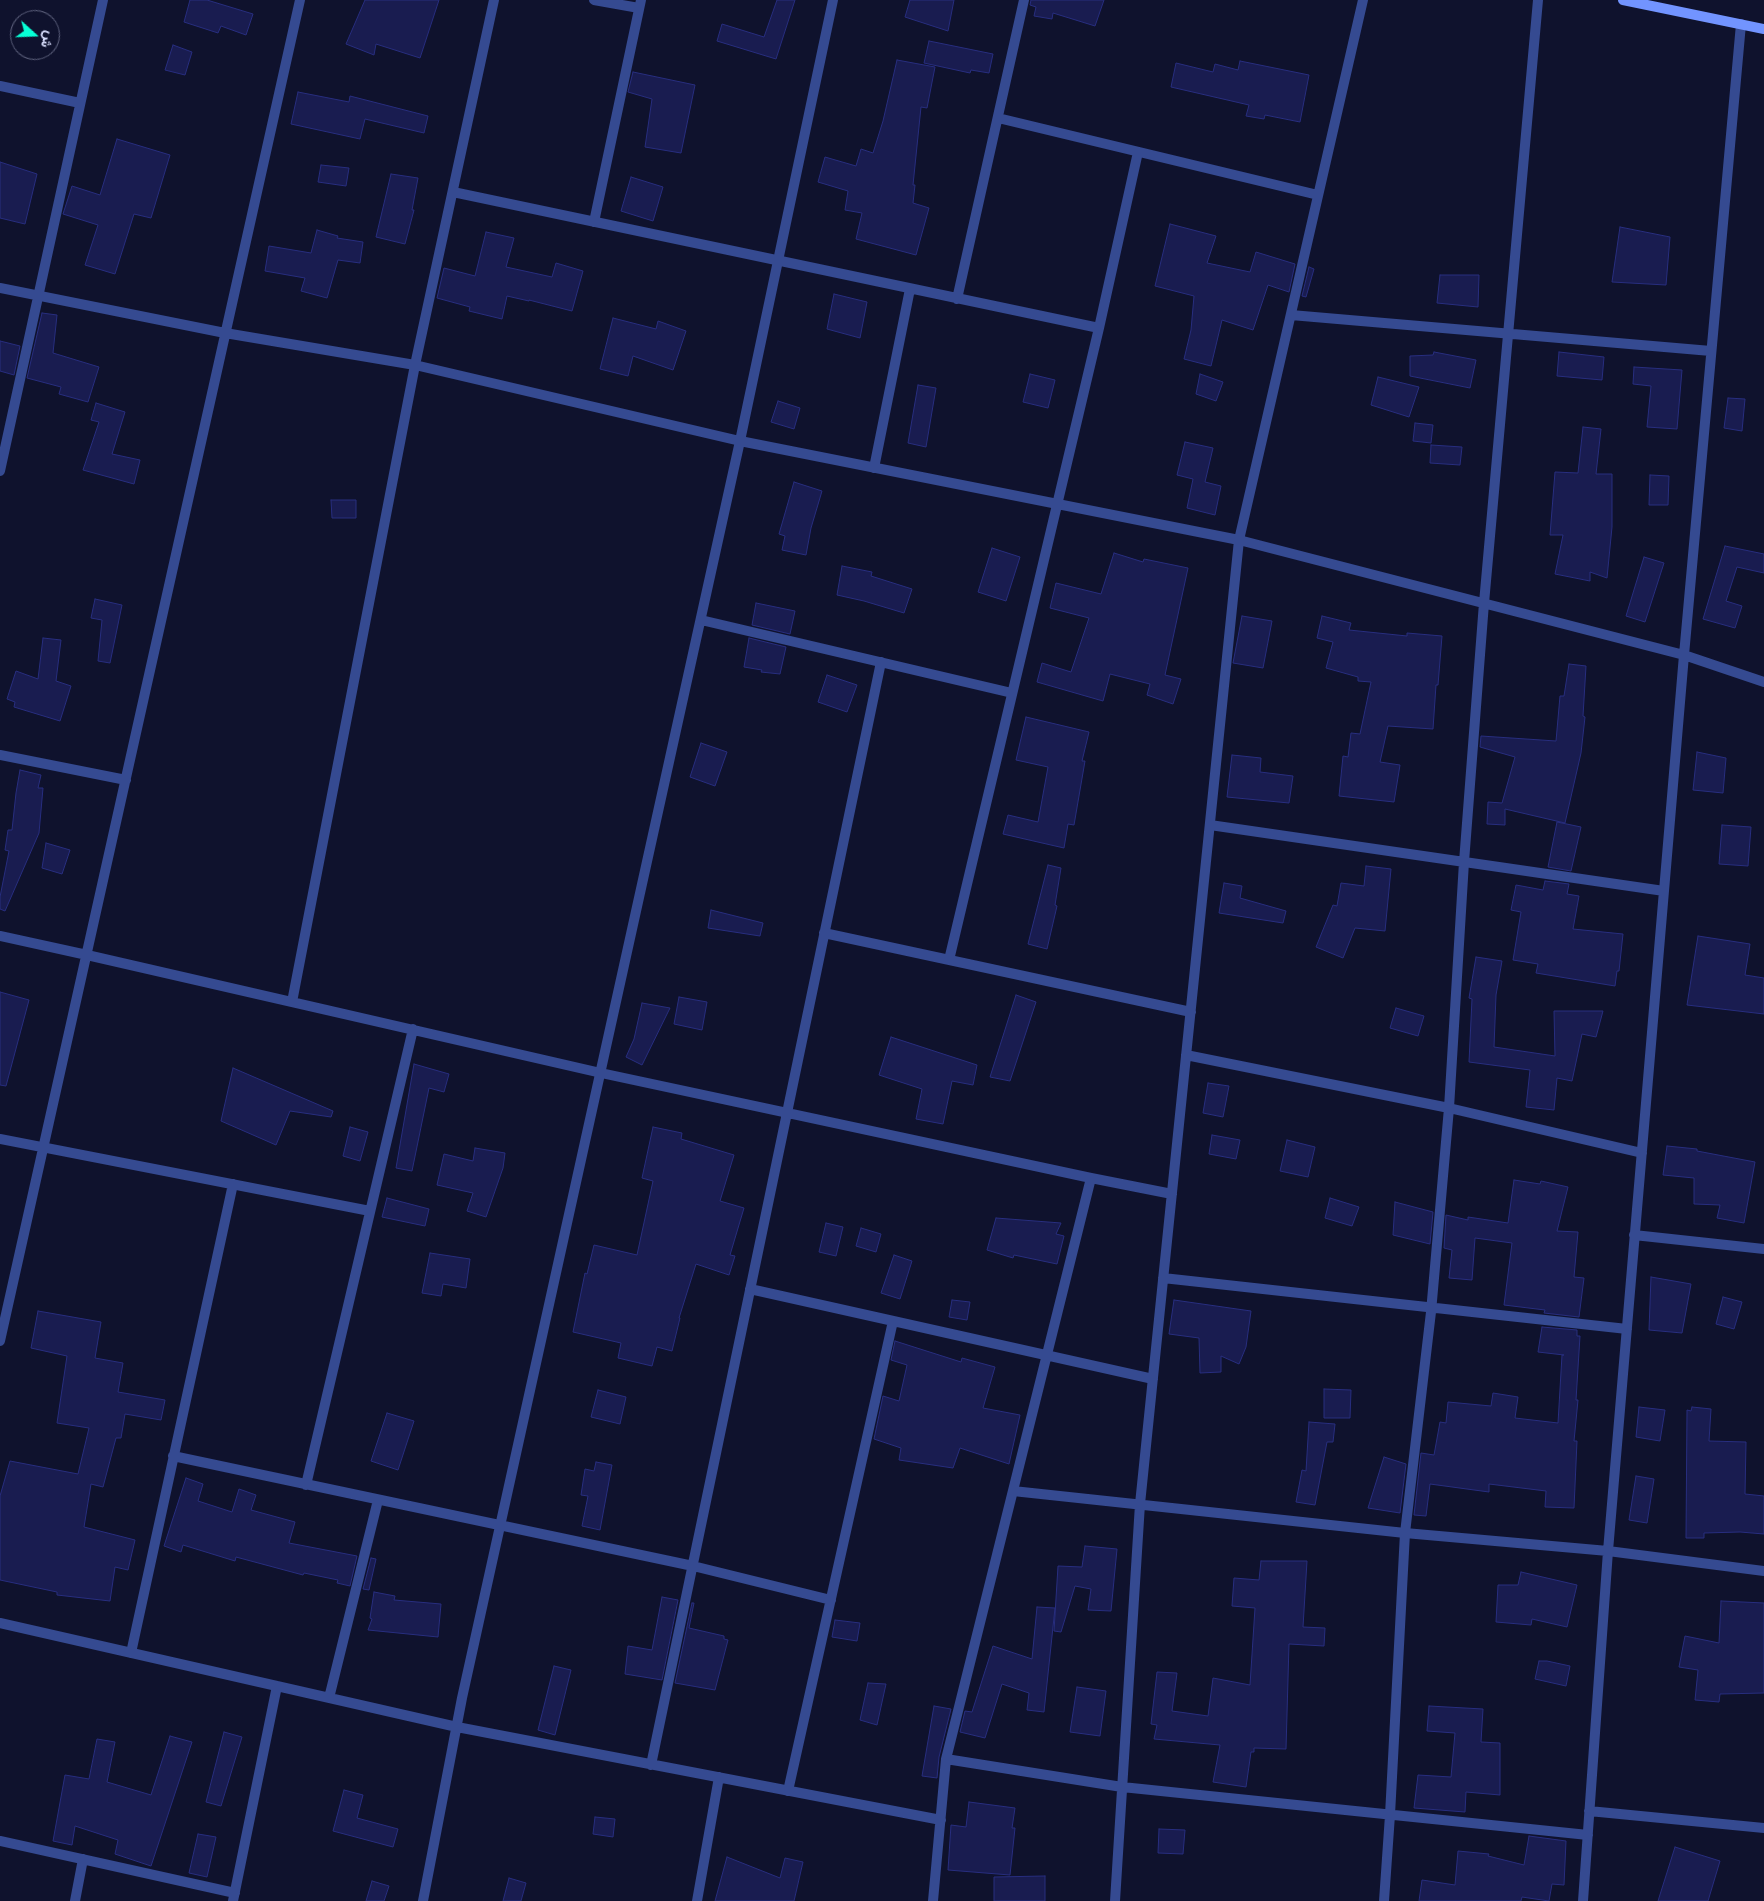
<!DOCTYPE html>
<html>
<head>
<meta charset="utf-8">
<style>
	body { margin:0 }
	#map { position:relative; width:1764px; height:1901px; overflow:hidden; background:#0f122d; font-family:"Open Sans",Vazirmatn,sans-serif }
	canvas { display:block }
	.north { position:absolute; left:10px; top:10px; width:50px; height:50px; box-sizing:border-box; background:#0f122d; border:1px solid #616581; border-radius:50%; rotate:110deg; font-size:14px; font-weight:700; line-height:20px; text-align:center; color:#dbe1ff }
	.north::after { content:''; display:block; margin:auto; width:18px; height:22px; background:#07ffd5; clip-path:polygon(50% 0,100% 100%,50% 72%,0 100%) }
</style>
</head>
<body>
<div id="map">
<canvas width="1764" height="1901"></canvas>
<div class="north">ش</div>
</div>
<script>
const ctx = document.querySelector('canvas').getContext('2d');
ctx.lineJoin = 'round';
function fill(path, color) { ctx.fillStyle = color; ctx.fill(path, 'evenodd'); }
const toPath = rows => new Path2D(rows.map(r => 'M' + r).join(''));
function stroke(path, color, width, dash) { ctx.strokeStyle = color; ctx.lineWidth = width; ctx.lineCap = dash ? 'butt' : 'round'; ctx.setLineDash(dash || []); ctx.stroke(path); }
const building = toPath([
	[190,0,207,0,253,14,246,35,221,26,218,33,184,22,190,0],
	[365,0,439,0,420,58,376,44,374,55,346,44,365,0],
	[777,0,795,0,776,59,717,41,722,24,764,37,777,0],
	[910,0,954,0,948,31,905,17,910,0],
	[1031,0,1104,0,1095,26,1053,13,1052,19,1034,16,1036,7,1030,5,1031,0],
	[929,41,993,54,989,73,971,70,970,73,924,63,929,41],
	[173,45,192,52,185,75,165,70,173,45],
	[897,60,935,67,927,108,921,107,913,185,915,185,913,203,929,208,916,255,856,239,862,213,845,210,848,191,818,182,825,157,856,166,861,149,873,153,883,121,897,60],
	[1240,61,1309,75,1300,122,1265,115,1264,119,1246,116,1249,105,1171,87,1176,63,1213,72,1215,64,1238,70,1240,61],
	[633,72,695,85,681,153,645,147,652,99,628,92,633,72],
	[298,92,349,102,350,96,428,116,424,133,365,119,360,139,291,124,298,92],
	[117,139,170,155,151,218,134,214,115,274,85,265,98,225,63,214,72,186,100,195,117,139],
	[0,162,37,174,25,224,0,218,0,162],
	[321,165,349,168,346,186,318,182,321,165],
	[391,174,418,178,412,210,414,210,405,244,376,237,391,174],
	[631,177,663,187,653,221,621,211,631,177],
	[1170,224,1216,236,1207,263,1250,272,1256,252,1295,264,1289,292,1268,285,1253,330,1222,320,1211,366,1184,359,1191,330,1194,296,1155,286,1170,224],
	[1620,227,1670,237,1666,285,1612,282,1620,227],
	[317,230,338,236,337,238,363,242,360,263,338,260,327,298,301,291,305,278,265,271,269,246,311,253,317,230],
	[486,232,514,238,506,267,552,277,556,263,583,271,572,311,529,300,529,301,507,296,502,319,469,311,470,307,437,298,444,268,475,276,486,232],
	[1309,267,1314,269,1306,297,1302,296,1309,267],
	[1440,275,1479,275,1478,307,1437,303,1440,275],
	[834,294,867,302,860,338,827,329,834,294],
	[42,313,57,315,53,353,99,367,88,402,59,394,61,387,27,378,42,313],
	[613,318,656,329,658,321,686,331,673,370,633,356,628,376,600,369,613,318],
	[0,341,20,346,14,375,0,371,0,341],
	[1434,352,1476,360,1470,388,1410,376,1410,356,1433,355,1434,352],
	[1559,352,1604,357,1602,380,1557,376,1559,352],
	[1634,367,1682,370,1677,429,1647,427,1651,386,1633,384,1634,367],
	[1030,374,1055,380,1048,408,1023,402,1030,374],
	[1200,374,1223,382,1216,401,1196,394,1200,374],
	[1378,377,1419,387,1409,417,1371,405,1378,377],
	[918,385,936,388,926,447,908,443,918,385],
	[1728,398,1745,399,1742,431,1724,428,1728,398],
	[778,401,800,408,794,429,771,422,778,401],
	[96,403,125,412,112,454,140,460,134,484,83,470,99,422,91,420,96,403],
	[1415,423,1433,425,1431,443,1413,441,1415,423],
	[1583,427,1601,429,1596,474,1612,474,1612,527,1607,578,1590,572,1590,581,1555,574,1563,535,1550,535,1555,472,1578,473,1583,427],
	[1185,442,1213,448,1205,482,1221,486,1215,515,1187,508,1193,479,1177,475,1185,442],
	[1431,445,1462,447,1460,465,1430,463,1431,445],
	[1650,475,1669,476,1668,505,1649,505,1650,475],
	[794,482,822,491,811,528,806,555,782,550,785,536,779,534,794,482],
	[331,500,356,500,356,518,332,518,331,500],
	[1725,546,1764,554,1764,573,1737,567,1726,601,1742,606,1735,628,1703,619,1725,546],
	[992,548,1020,557,1006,601,978,592,992,548],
	[1114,553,1143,562,1144,559,1188,568,1165,675,1181,679,1173,704,1147,695,1150,684,1110,674,1103,701,1037,682,1042,663,1071,672,1089,618,1050,608,1056,583,1101,594,1114,553],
	[1644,557,1664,563,1645,622,1626,616,1644,557],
	[842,566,872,572,871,576,912,589,904,613,864,601,837,595,842,566],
	[95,599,122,605,110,663,98,661,102,620,91,618,95,599],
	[756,603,795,611,790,634,752,625,756,603],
	[1242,616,1272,621,1263,668,1233,663,1242,616],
	[1322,616,1351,623,1349,630,1407,636,1407,633,1442,636,1438,685,1436,685,1433,729,1388,726,1380,762,1400,765,1394,802,1339,796,1343,756,1348,757,1351,733,1360,734,1371,682,1358,681,1358,677,1326,668,1333,642,1317,638,1322,616],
	[43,638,61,640,56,681,71,686,60,721,14,707,15,702,7,699,16,671,38,679,43,638],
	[749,638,786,647,780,674,761,672,762,670,744,667,749,638],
	[1569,664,1586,666,1583,716,1585,717,1581,753,1565,823,1505,809,1505,825,1487,824,1488,802,1502,803,1515,757,1480,747,1481,736,1556,741,1560,696,1564,696,1569,664],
	[827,675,857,685,847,712,818,702,827,675],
	[1026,717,1089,732,1082,761,1085,761,1074,825,1068,824,1064,848,1003,834,1008,815,1038,822,1048,767,1016,760,1026,717],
	[701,743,727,752,715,786,690,777,701,743],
	[1697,752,1726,758,1723,793,1693,790,1697,752],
	[1232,755,1261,758,1260,772,1293,776,1289,803,1227,797,1232,755],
	[20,770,41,775,38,788,43,788,39,833,5,911,0,909,0,897,9,851,5,850,8,830,12,830,16,793,20,770],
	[1557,822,1581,827,1571,871,1548,867,1557,822],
	[1722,825,1751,827,1748,866,1719,864,1722,825],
	[46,843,70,850,62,874,42,868,46,843],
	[1048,865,1061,868,1055,905,1057,906,1047,949,1028,944,1048,865],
	[1366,866,1391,869,1385,931,1355,928,1343,958,1316,947,1333,905,1337,906,1341,883,1364,886,1366,866],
	[1545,881,1569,884,1567,894,1579,896,1573,929,1623,934,1619,971,1617,971,1615,986,1536,973,1538,964,1513,960,1521,912,1511,910,1516,885,1543,890,1545,881],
	[1224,883,1242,886,1240,898,1286,911,1283,923,1219,913,1224,883],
	[711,910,763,923,760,936,708,928,711,910],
	[1698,936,1750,944,1745,975,1764,978,1764,1014,1687,1005,1698,936],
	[1476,957,1502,961,1496,995,1494,1047,1555,1056,1554,1011,1603,1011,1596,1037,1582,1034,1572,1081,1557,1078,1554,1110,1526,1107,1530,1070,1469,1062,1472,999,1469,998,1476,957],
	[0,992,29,1000,6,1086,0,1085,0,992],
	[1016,995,1036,1002,1010,1081,990,1077,1016,995],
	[679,997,707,1002,702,1030,674,1024,679,997],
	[642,1003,670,1008,642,1065,626,1057,634,1039,642,1003],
	[1396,1008,1424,1016,1418,1036,1390,1028,1396,1008],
	[891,1037,977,1065,973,1085,952,1081,943,1124,916,1119,922,1089,879,1075,891,1037],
	[414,1064,449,1074,444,1092,429,1088,412,1171,396,1168,414,1064],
	[233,1068,333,1111,331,1117,290,1111,276,1145,221,1121,233,1068],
	[1208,1083,1229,1086,1223,1117,1203,1113,1208,1083],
	[350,1127,368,1132,360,1161,343,1156,350,1127],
	[653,1127,682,1133,681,1139,734,1155,720,1201,744,1208,730,1255,735,1256,729,1275,696,1264,679,1318,680,1318,672,1351,657,1347,652,1366,618,1358,621,1343,573,1332,585,1273,587,1274,594,1245,637,1255,653,1181,642,1178,653,1127],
	[1212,1135,1240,1140,1236,1159,1209,1154,1212,1135],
	[1287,1140,1315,1147,1308,1177,1280,1171,1287,1140],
	[1667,1146,1697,1149,1697,1151,1755,1162,1744,1223,1717,1218,1720,1205,1694,1204,1694,1178,1663,1175,1667,1146],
	[475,1148,505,1153,503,1168,486,1217,467,1211,473,1193,437,1185,444,1154,473,1161,475,1148],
	[1514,1180,1540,1184,1541,1181,1568,1187,1557,1231,1578,1232,1574,1277,1584,1278,1579,1317,1544,1313,1545,1310,1504,1305,1512,1243,1475,1238,1472,1280,1449,1278,1452,1250,1444,1248,1446,1215,1468,1220,1468,1217,1508,1223,1514,1180],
	[387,1198,429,1209,425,1226,382,1217,387,1198],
	[1330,1198,1359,1207,1352,1226,1325,1218,1330,1198],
	[1395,1202,1433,1212,1430,1244,1393,1235,1395,1202],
	[996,1218,1061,1223,1056,1234,1064,1236,1057,1264,1014,1255,1013,1258,987,1250,996,1218],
	[826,1223,843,1227,836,1256,819,1252,826,1223],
	[861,1228,881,1234,876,1252,856,1246,861,1228],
	[430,1253,470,1259,466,1288,443,1284,441,1296,422,1293,430,1253],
	[894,1255,912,1261,900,1299,881,1293,894,1255],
	[1651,1277,1691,1284,1682,1333,1649,1330,1651,1277],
	[1723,1297,1742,1302,1734,1329,1716,1324,1723,1297],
	[952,1300,970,1302,967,1320,949,1317,952,1300],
	[1174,1300,1251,1311,1246,1347,1239,1364,1221,1356,1221,1372,1200,1373,1199,1338,1169,1334,1174,1300],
	[38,1311,101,1322,95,1358,123,1363,118,1392,165,1400,161,1420,125,1414,121,1438,116,1438,103,1487,91,1484,84,1527,135,1540,128,1570,115,1567,110,1601,57,1595,57,1592,0,1580,0,1496,10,1461,78,1474,89,1428,57,1423,67,1356,31,1348,38,1311],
	[1542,1327,1577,1330,1577,1336,1580,1336,1576,1400,1578,1400,1574,1441,1577,1441,1574,1508,1545,1507,1546,1491,1489,1484,1489,1492,1430,1484,1426,1516,1414,1515,1421,1453,1434,1455,1440,1422,1446,1423,1448,1402,1491,1406,1493,1393,1518,1397,1515,1418,1558,1423,1562,1355,1564,1355,1538,1352,1542,1327],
	[895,1341,961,1362,962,1358,995,1367,983,1408,1020,1415,1009,1464,960,1448,953,1468,899,1460,901,1448,874,1439,883,1396,899,1401,907,1365,891,1360,895,1341],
	[1324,1389,1351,1390,1350,1418,1324,1418,1324,1389],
	[598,1390,626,1397,620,1424,591,1417,598,1390],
	[1639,1407,1665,1410,1660,1441,1636,1437,1639,1407],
	[1692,1407,1711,1409,1709,1441,1746,1442,1745,1494,1764,1496,1764,1534,1740,1532,1704,1533,1704,1538,1686,1538,1687,1410,1691,1411,1692,1407],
	[387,1413,414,1421,398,1470,371,1461,387,1413],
	[1309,1422,1335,1424,1333,1442,1327,1442,1315,1505,1296,1502,1302,1470,1306,1471,1309,1422],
	[1384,1457,1406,1464,1400,1513,1368,1508,1384,1457],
	[596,1462,612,1465,600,1530,582,1526,588,1496,581,1495,585,1469,594,1471,596,1462],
	[1636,1476,1654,1479,1647,1523,1629,1520,1636,1476],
	[186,1478,203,1484,198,1501,232,1512,239,1489,256,1495,251,1510,295,1522,289,1543,357,1556,350,1586,337,1583,338,1580,304,1573,303,1575,236,1557,235,1561,183,1545,181,1552,164,1546,186,1478],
	[1085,1546,1117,1549,1111,1611,1088,1610,1091,1589,1075,1586,1061,1632,1054,1631,1058,1566,1082,1567,1085,1546],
	[371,1558,376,1559,369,1590,363,1589,371,1558],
	[1261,1561,1307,1561,1303,1627,1325,1628,1324,1646,1289,1644,1286,1749,1254,1748,1254,1752,1251,1752,1246,1787,1213,1782,1220,1745,1154,1739,1157,1725,1151,1724,1157,1672,1177,1673,1172,1711,1208,1716,1213,1678,1250,1685,1255,1608,1232,1606,1234,1578,1259,1580,1261,1561],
	[1521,1572,1577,1585,1567,1627,1532,1619,1531,1625,1496,1622,1498,1585,1518,1585,1521,1572],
	[374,1592,395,1596,394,1600,441,1604,438,1637,368,1630,372,1619,370,1618,374,1592],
	[662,1597,678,1600,662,1680,625,1674,628,1646,652,1650,662,1597],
	[1721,1601,1764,1603,1764,1693,1720,1694,1719,1702,1695,1700,1698,1670,1679,1667,1685,1636,1719,1643,1721,1601],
	[692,1603,694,1603,689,1628,724,1636,724,1639,728,1640,715,1690,675,1683,692,1603],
	[1037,1607,1055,1608,1044,1712,1027,1710,1029,1693,1002,1684,985,1738,960,1732,965,1711,972,1712,993,1646,1032,1659,1037,1607],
	[835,1620,860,1623,857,1641,832,1637,835,1620],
	[1539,1661,1547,1661,1570,1666,1566,1686,1535,1679,1539,1661],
	[554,1666,571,1670,555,1735,538,1730,554,1666],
	[868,1683,886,1684,877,1725,860,1720,868,1683],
	[1077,1687,1106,1691,1100,1736,1070,1732,1077,1687],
	[934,1706,951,1709,939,1757,937,1778,922,1776,934,1706],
	[1429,1706,1483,1709,1481,1742,1500,1743,1500,1795,1466,1792,1465,1812,1414,1808,1418,1775,1451,1777,1455,1733,1427,1731,1429,1706],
	[224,1732,242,1737,221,1806,206,1802,224,1732],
	[170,1736,192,1742,151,1866,115,1854,118,1840,75,1826,72,1845,53,1841,65,1775,89,1779,97,1739,115,1742,107,1782,151,1795,170,1736],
	[344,1790,363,1795,357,1818,398,1829,393,1847,333,1831,344,1790],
	[969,1802,1015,1808,1012,1828,1015,1828,1010,1875,948,1870,951,1825,966,1827,969,1802],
	[595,1817,615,1819,613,1837,593,1834,595,1817],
	[1159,1829,1185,1830,1183,1854,1158,1853,1159,1829],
	[198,1834,216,1837,207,1877,189,1873,198,1834],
	[1529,1836,1566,1841,1564,1885,1552,1884,1549,1901,1522,1897,1521,1901,1419,1901,1422,1880,1455,1885,1458,1851,1489,1854,1488,1856,1524,1865,1529,1836],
	[1675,1847,1720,1861,1708,1901,1658,1901,1675,1847],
	[727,1857,780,1878,785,1858,803,1862,794,1901,715,1901,727,1857],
	[1045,1876,1045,1901,994,1901,994,1877,1045,1876],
	[509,1878,526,1883,521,1901,503,1901,509,1878],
	[372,1881,389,1886,384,1901,366,1901,372,1881]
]);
const street = toPath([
	[594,0,639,8],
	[0,86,80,103],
	[998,118,1318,195],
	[453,192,1099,328],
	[594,222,641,0],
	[0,288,225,333,415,365,740,441,1239,540,1684,655,1764,682],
	[957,299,1024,0],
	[1291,315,1711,351],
	[874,468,910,289],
	[0,471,103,0],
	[701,620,1012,693],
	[0,755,126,780],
	[1210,825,1664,891],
	[824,933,1191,1012],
	[0,936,87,955,601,1073,1091,1178,1172,1194],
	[949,960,1099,328,1138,152],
	[292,1002,415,365,494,0],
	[1186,1055,1449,1108,1642,1153],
	[0,1139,370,1211],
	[1634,1235,1764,1249],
	[1163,1278,1627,1329],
	[750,1289,1153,1379],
	[0,1341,300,0],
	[173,1456,693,1566,831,1600],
	[306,1485,413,1029],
	[1013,1491,1405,1533,1608,1551,1764,1571],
	[0,1623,457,1727,941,1820],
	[131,1653,233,1184],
	[329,1698,378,1500],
	[946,1759,1122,1787,1588,1835],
	[651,1765,881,662],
	[788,1791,893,1321],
	[1589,1811,1764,1828],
	[0,1841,235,1893],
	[75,1901,83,1859],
	[233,1901,277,1686],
	[423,1901,462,1698,740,441,833,0],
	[697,1901,719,1777],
	[933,1901,946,1759,1091,1178],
	[1115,1901,1140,1504,1239,540,1363,0],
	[1384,1901,1390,1815,1405,1533,1431,1312,1449,1108,1464,862,1484,603,1538,0],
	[1583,1901,1608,1551,1684,655,1741,24]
]);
const secondary = toPath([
	[1623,0,1764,29]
]);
fill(building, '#191c50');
stroke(building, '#282e7f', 1);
stroke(street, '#354a91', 10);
stroke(secondary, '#7294ff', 10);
</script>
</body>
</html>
